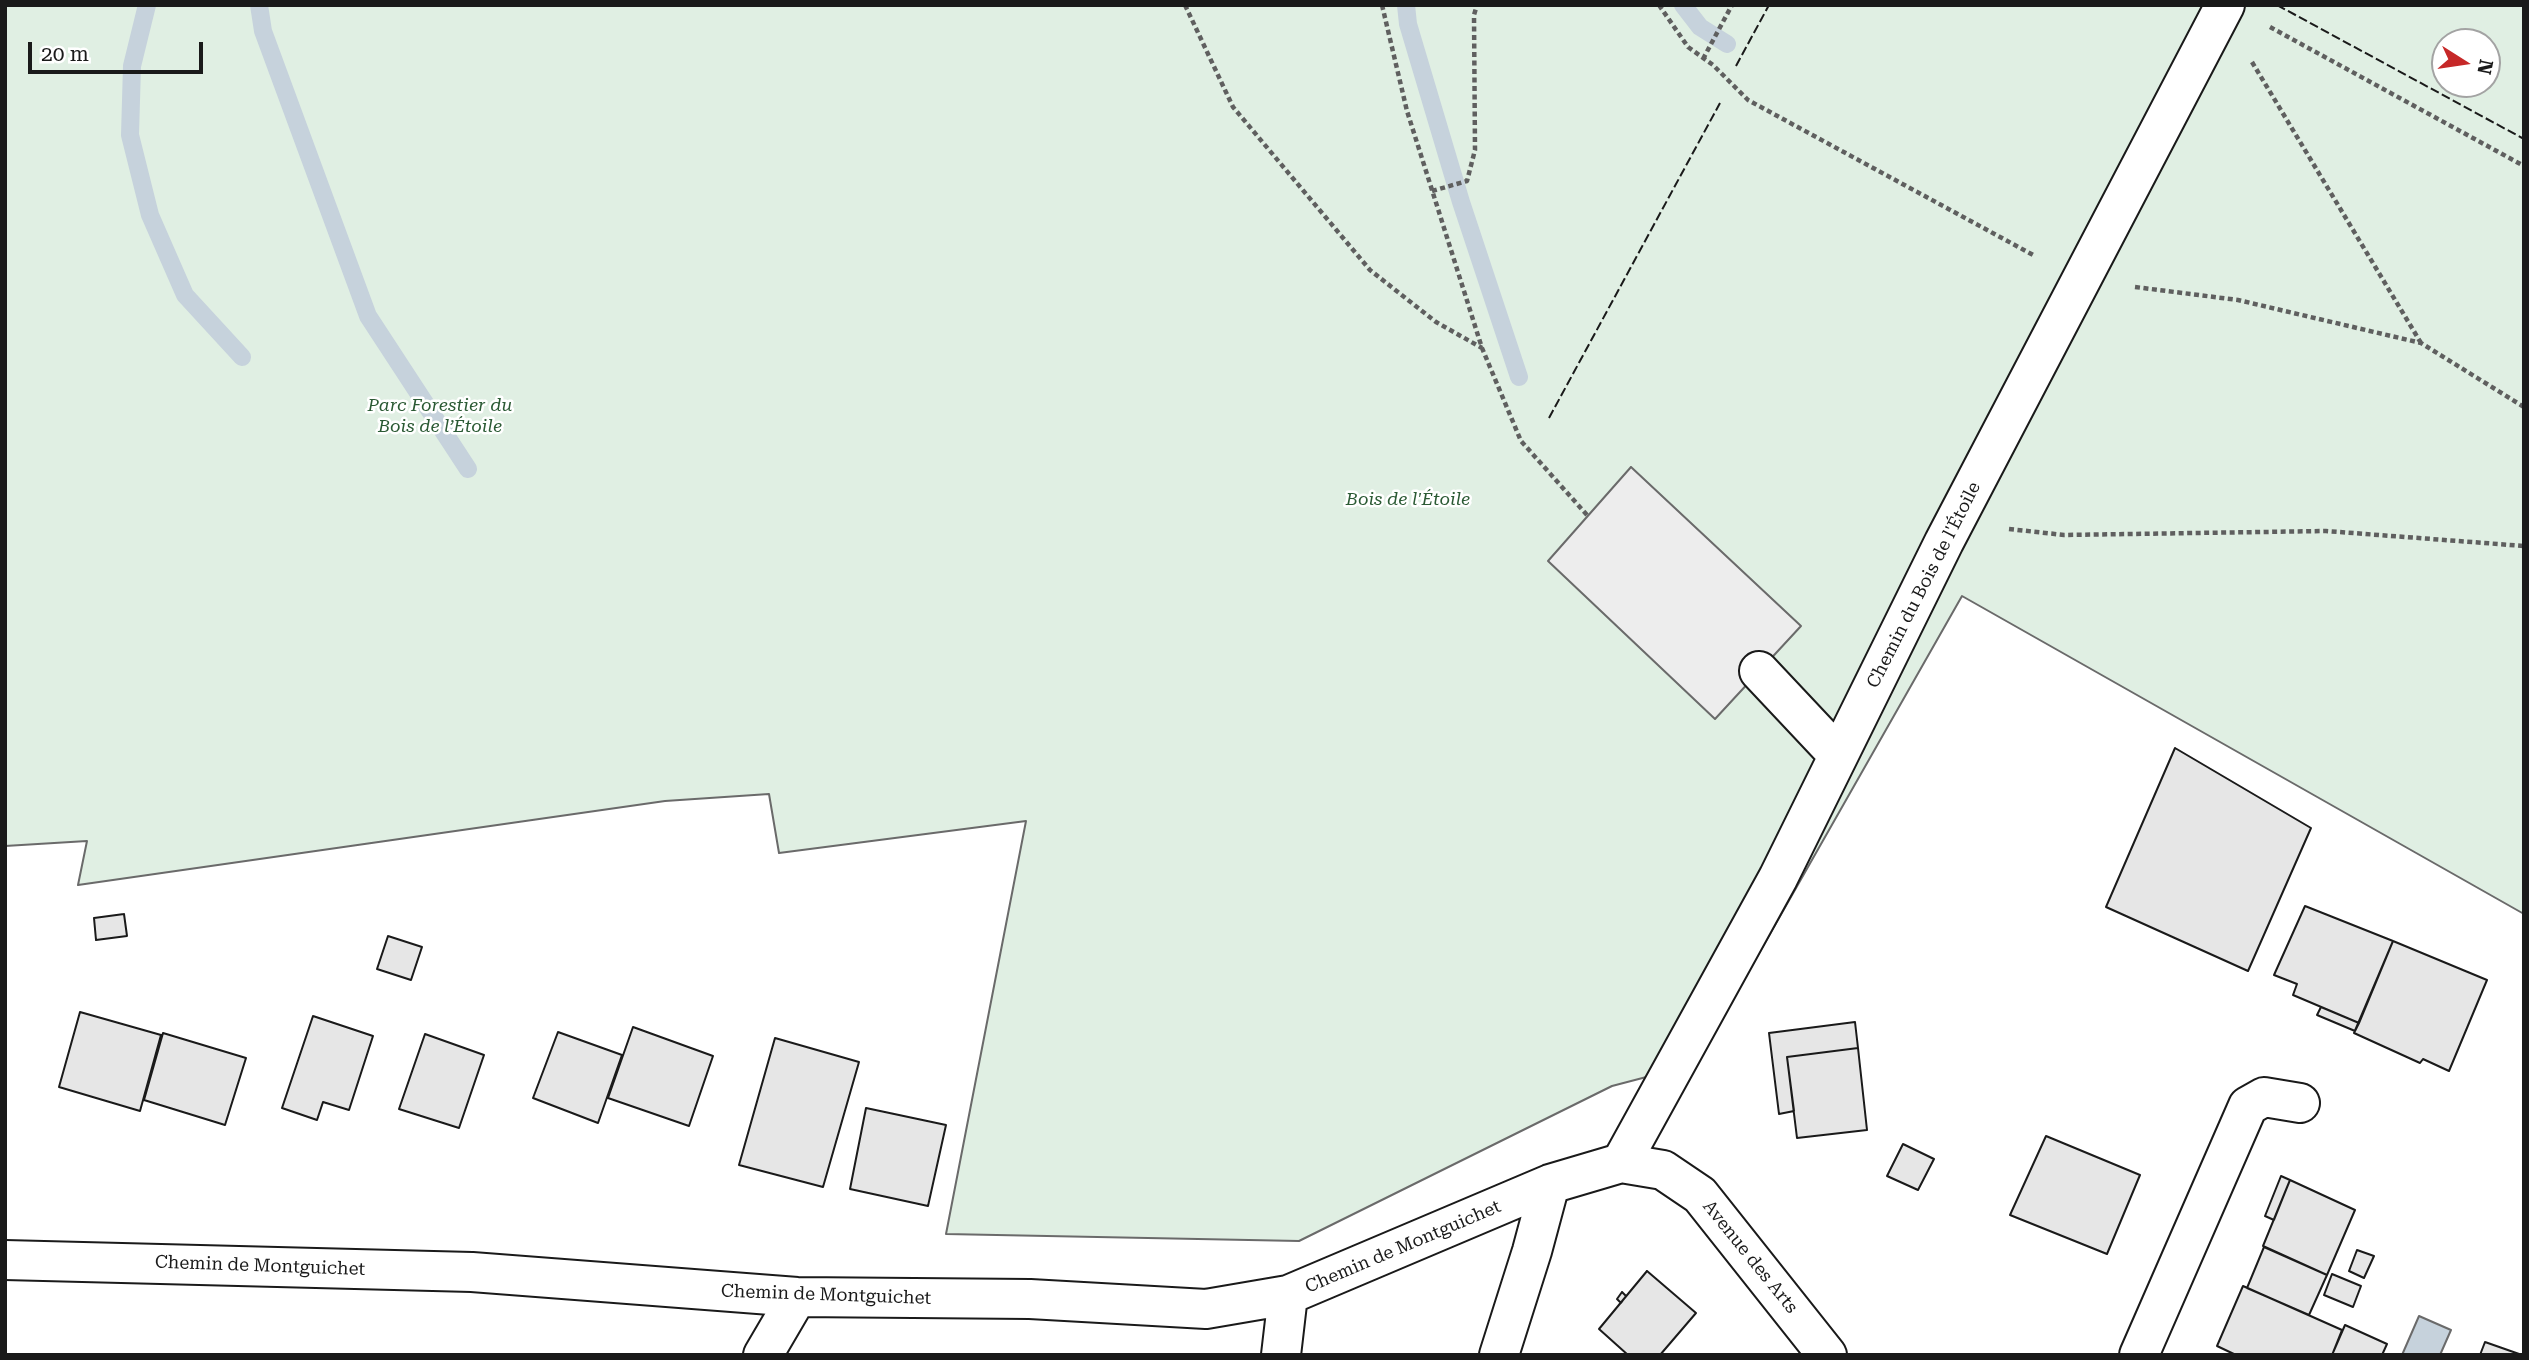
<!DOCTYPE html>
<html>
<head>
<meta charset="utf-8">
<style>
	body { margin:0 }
	#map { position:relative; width:2529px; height:1360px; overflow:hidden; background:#fff; font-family:"Roboto Serif",serif }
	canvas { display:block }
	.frame { position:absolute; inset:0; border:7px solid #1a1a1a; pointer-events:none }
	.north { position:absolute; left:2431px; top:28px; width:70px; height:70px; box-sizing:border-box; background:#fff; border:2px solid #a3a3a3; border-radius:50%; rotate:102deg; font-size:19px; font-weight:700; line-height:28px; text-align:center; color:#1a1a1a }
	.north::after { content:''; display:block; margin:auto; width:24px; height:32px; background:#c62828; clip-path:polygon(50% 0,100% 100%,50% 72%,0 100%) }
	.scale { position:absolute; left:28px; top:42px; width:175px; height:32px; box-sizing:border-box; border:4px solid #1a1a1a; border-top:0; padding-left:9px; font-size:21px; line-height:24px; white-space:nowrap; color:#1a1a1a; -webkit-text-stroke:5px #fff; paint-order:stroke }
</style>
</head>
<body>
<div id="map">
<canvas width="2529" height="1360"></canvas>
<div class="frame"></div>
<div class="north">N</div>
<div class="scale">20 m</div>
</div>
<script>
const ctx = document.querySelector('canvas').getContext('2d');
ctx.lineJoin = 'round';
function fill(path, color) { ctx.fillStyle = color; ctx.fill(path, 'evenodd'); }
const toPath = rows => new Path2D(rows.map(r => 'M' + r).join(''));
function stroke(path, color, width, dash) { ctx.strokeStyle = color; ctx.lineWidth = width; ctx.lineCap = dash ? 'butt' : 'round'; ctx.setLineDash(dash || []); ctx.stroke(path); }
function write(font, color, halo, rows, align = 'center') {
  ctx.font = font + ' "Roboto Serif",serif'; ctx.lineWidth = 5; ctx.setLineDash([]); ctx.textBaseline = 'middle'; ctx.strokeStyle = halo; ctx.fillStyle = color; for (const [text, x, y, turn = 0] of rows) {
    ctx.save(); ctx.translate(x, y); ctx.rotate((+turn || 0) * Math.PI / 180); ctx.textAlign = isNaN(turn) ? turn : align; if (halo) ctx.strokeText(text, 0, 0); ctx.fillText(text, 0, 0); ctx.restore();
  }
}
const green = toPath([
	[5,5,2524,5,2524,914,1962,596,1696,1064,1612,1086,1299,1241,946,1234,1026,821,779,853,769,794,665,801,78,885,87,841,5,846,5,5],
	[2445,42,2487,42,2487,84,2445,84,2445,42]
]);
const parking = toPath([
	[1631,467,1801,626,1715,719,1548,561,1631,467]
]);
const water = toPath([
	[2419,1316,2451,1330,2440,1355,2402,1355,2419,1316]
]);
const stream = toPath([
	[147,5,132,66,130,135,150,215,185,295,242,357],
	[259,5,263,31,368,316,468,469],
	[1406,5,1408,24,1461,202,1519,377],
	[1683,5,1700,27,1727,44]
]);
const building = toPath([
	[2175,748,2311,828,2248,971,2106,907,2175,748],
	[2305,906,2393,941,2359,1023,2293,995,2297,984,2274,975,2305,906],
	[124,914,127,936,96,940,94,918,124,914],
	[388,936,422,947,411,980,377,969,388,936],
	[2393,941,2487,980,2449,1071,2423,1059,2420,1063,2354,1033,2393,941],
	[2321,1007,2359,1023,2355,1031,2317,1015,2321,1007],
	[80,1012,161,1035,140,1111,59,1087,80,1012],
	[313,1016,373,1036,349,1110,323,1102,317,1120,282,1108,313,1016],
	[1855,1022,1858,1048,1787,1057,1794,1111,1779,1114,1769,1033,1855,1022],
	[633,1027,713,1056,689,1126,608,1098,633,1027],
	[558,1032,622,1055,598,1123,533,1098,558,1032],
	[163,1033,246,1058,225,1125,144,1100,163,1033],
	[425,1034,484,1055,459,1128,399,1109,425,1034],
	[775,1038,859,1062,823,1187,739,1165,775,1038],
	[1858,1048,1867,1130,1797,1138,1787,1057,1858,1048],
	[866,1108,946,1125,928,1206,850,1189,866,1108],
	[2046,1136,2140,1175,2107,1254,2010,1215,2046,1136],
	[1903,1144,1934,1159,1918,1190,1887,1176,1903,1144],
	[2281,1176,2290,1180,2274,1220,2265,1216,2281,1176],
	[2290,1180,2355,1210,2327,1275,2263,1246,2290,1180],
	[2264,1247,2327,1275,2309,1315,2247,1288,2264,1247],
	[2357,1250,2374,1256,2364,1278,2349,1271,2357,1250],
	[1647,1271,1696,1313,1660,1355,1628,1355,1599,1329,1647,1271],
	[2332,1274,2361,1286,2353,1307,2324,1295,2332,1274],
	[2243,1286,2342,1330,2332,1355,2236,1355,2217,1346,2243,1286],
	[1622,1292,1626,1296,1621,1303,1617,1299,1622,1292],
	[2345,1325,2387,1344,2382,1355,2332,1355,2345,1325],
	[2485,1342,2522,1355,2480,1355,2485,1342]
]);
const path = toPath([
	[1185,5,1233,107,1370,270,1436,322,1482,348],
	[1382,5,1407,111,1482,348,1521,441,1587,515],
	[1659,5,1688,47,1713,65,1748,100,2035,256],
	[2270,27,2524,166],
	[1703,59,1732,5],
	[2252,62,2421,343],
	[1432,191,1467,181,1475,150,1474,15,1477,5],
	[2135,287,2238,300,2421,343,2524,407],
	[2009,529,2064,535,2326,531,2524,546]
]);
const minor = toPath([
	[1759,671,1838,755],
	[1621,1163,1778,878,1944,542,2225,5],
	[5,1260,472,1272,797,1297,1030,1299,1206,1309,1288,1295,1550,1184,1621,1163,1663,1170,1700,1195,1827,1355],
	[763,1355,797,1297],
	[1281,1355,1288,1295],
	[1499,1355,1532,1251,1550,1184],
	[2139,1355,2248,1106,2264,1097,2300,1103]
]);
const fence = toPath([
	[2277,5,2524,139],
	[1736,66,1769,5],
	[1549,418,1720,103]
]);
const parkNames = [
	["Parc Forestier du",440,406],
	["Bois de l’Étoile",440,427],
	["Bois de l'Étoile",1408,500]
];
const streetNames = [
	["Chemin du Bois de l'Étoile",1924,585,-63],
	["Chemin de Montguichet",1403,1247,-23],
	["Avenue des Arts",1750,1257,51],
	["Chemin de Montguichet",260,1266,2],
	["Chemin de Montguichet",826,1295,2]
];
fill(green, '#e0efe3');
stroke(green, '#6a6a6a', 2);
fill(parking, '#ededed');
stroke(parking, '#6a6a6a', 2);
fill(water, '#c6d2dc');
stroke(water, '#6a6a6a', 2);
stroke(stream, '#c6d2dc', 18);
fill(building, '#e6e6e6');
stroke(building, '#1a1a1a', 2);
stroke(minor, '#1a1a1a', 42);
stroke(path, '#5f5f5f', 4.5, [5, 3.5]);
stroke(minor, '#fff', 38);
stroke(fence, '#1a1a1a', 2, [9, 3.5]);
write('italic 18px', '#2b5a34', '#fff', parkNames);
write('18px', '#1a1a1a', '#fff', streetNames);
</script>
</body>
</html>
